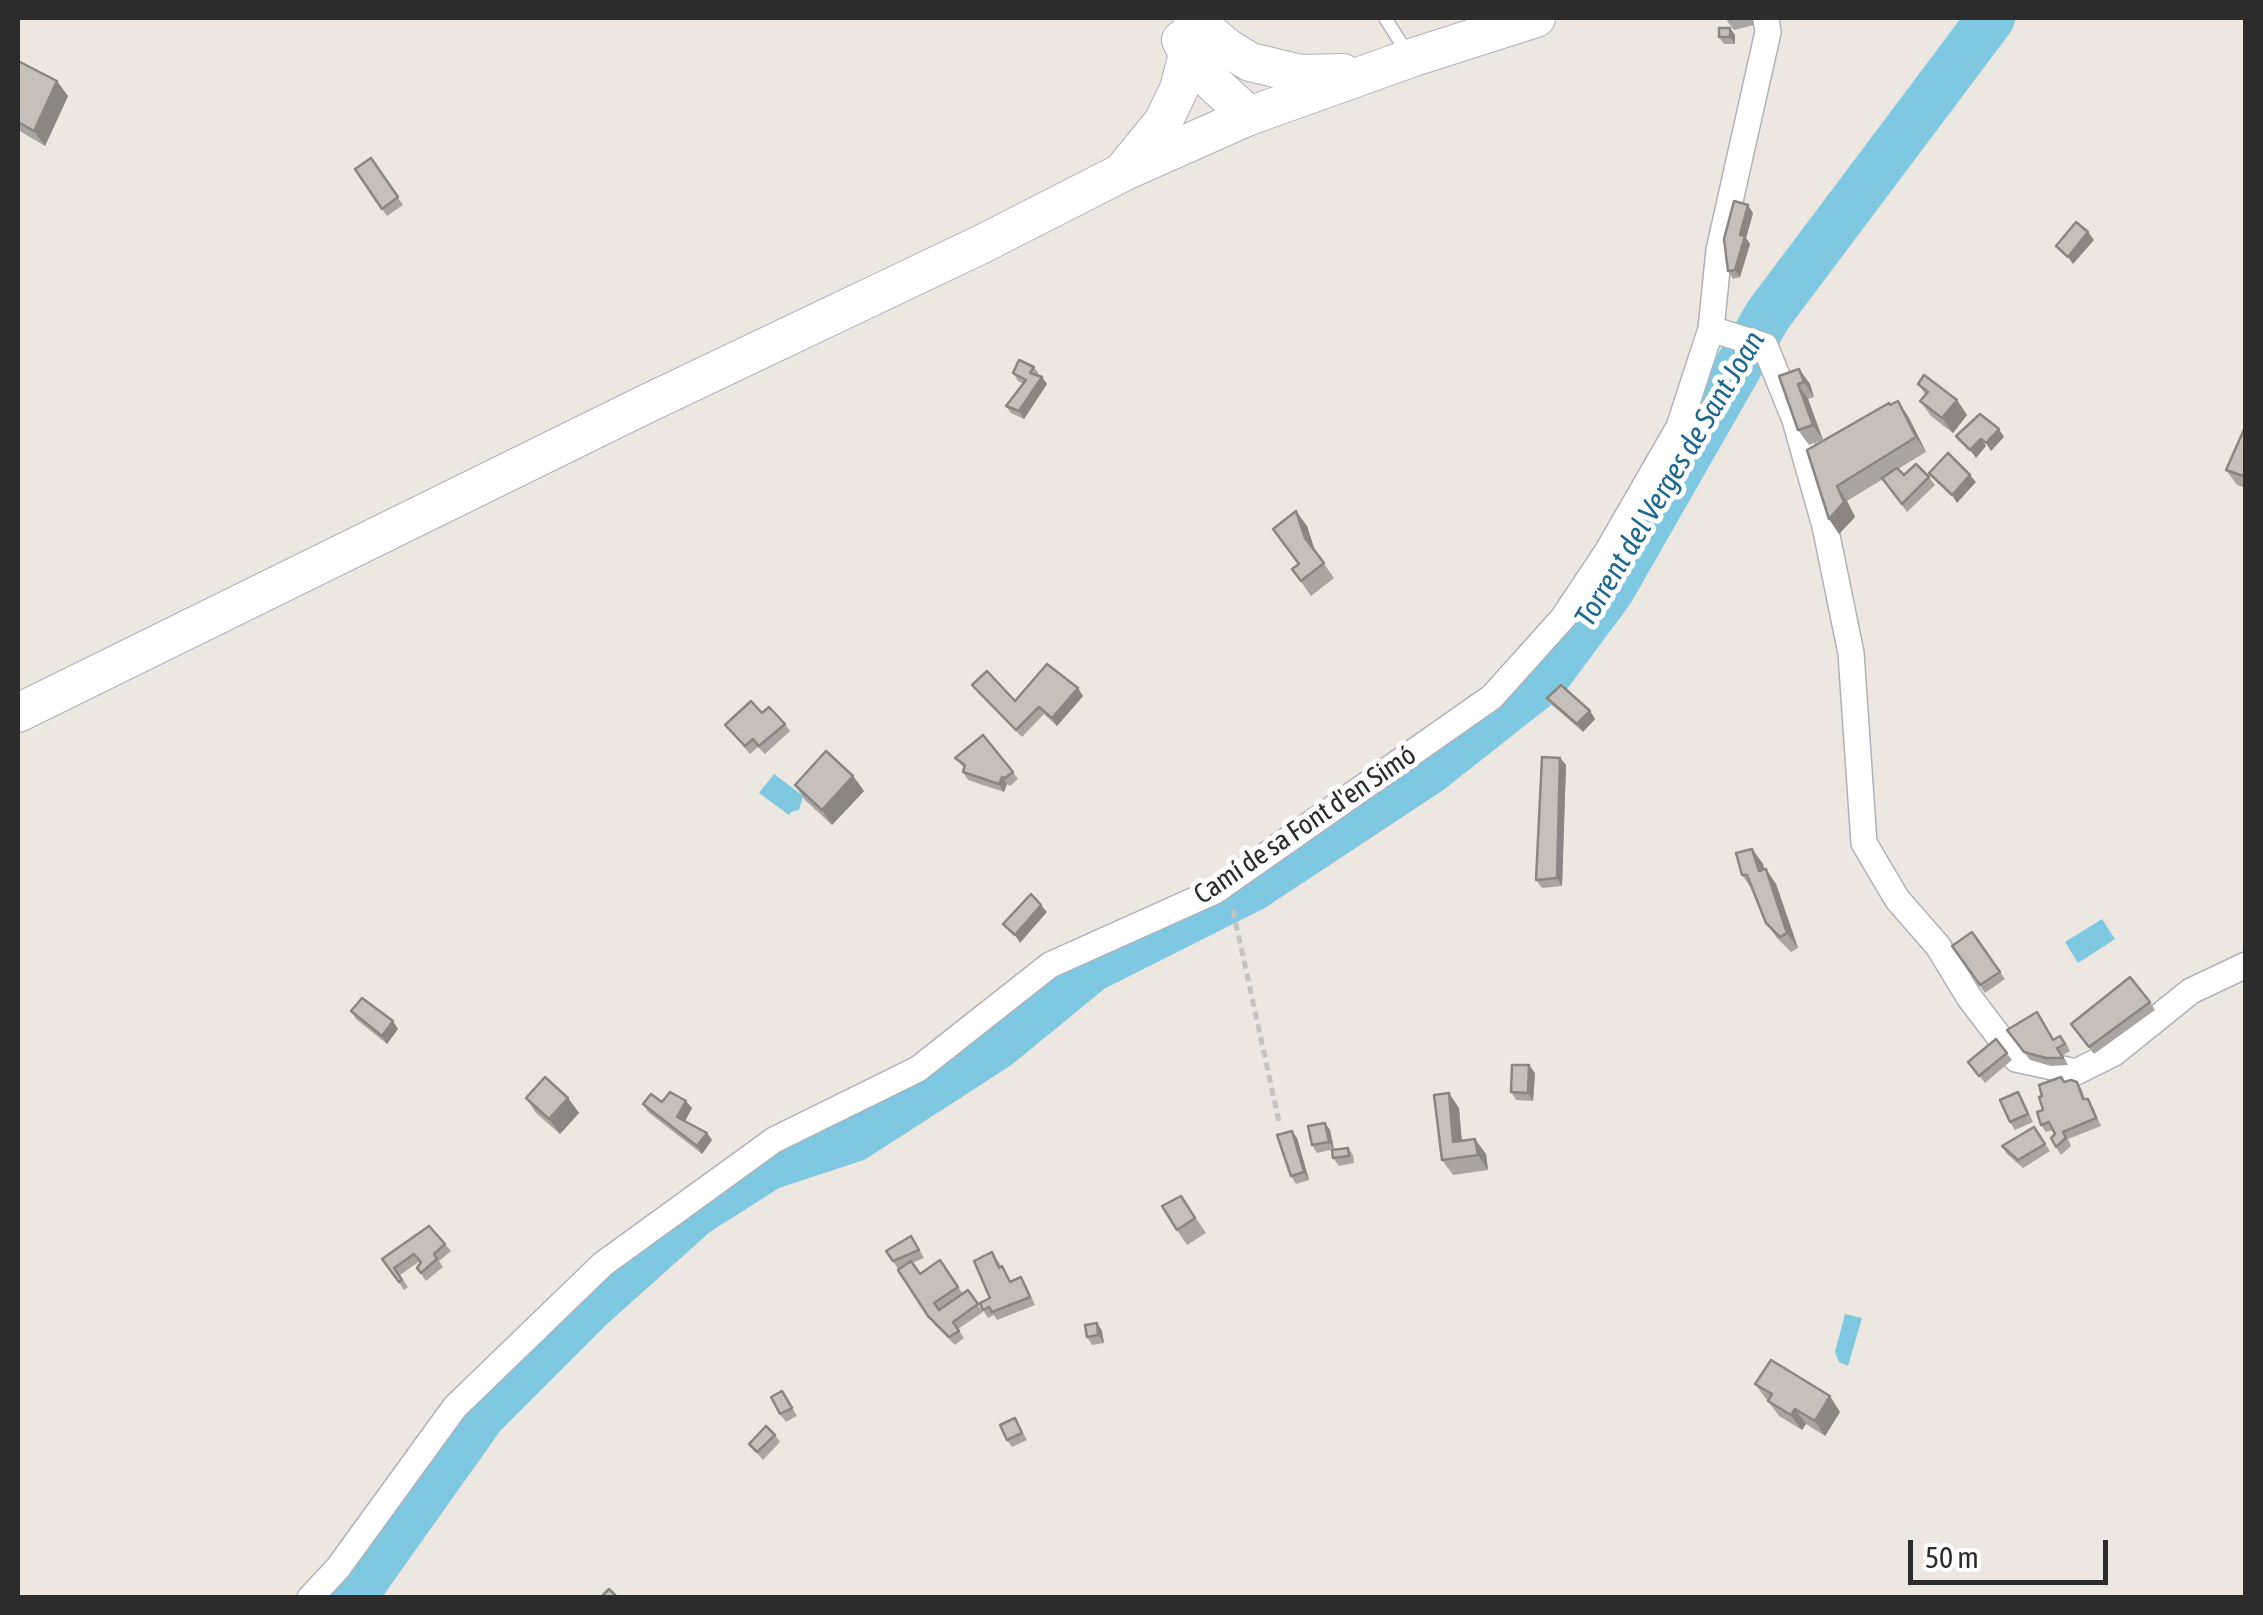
<!DOCTYPE html>
<html>
<head>
<meta charset="utf-8">
<style>
	body { margin:0 }
	#map { position:relative; width:2263px; height:1615px; overflow:hidden; background:#ece7e0; font-family:"Asap Condensed",sans-serif }
	canvas { display:block }
	.frame { position:absolute; inset:0; border:20px solid #2c2c2c; pointer-events:none }
	.scale { position:absolute; left:1908px; top:1540px; width:200px; height:45px; box-sizing:border-box; border:5px solid #2c2c2c; border-top:0; padding-left:12px; font-size:30px; line-height:35px; white-space:nowrap; color:#2c2c2c; -webkit-text-stroke:8px #fff; paint-order:stroke }
</style>
</head>
<body>
<div id="map">
<canvas width="2263" height="1615"></canvas>
<div class="frame"></div>
<div class="scale">50 m</div>
</div>
<script>
const ctx = document.querySelector('canvas').getContext('2d');
ctx.lineJoin = 'round';
function fill(path, color) { ctx.fillStyle = color; ctx.fill(path, 'evenodd'); }
const toPath = rows => new Path2D(rows.map(r => 'M' + r).join(''));
function stroke(path, color, width, dash) { ctx.strokeStyle = color; ctx.lineWidth = width; ctx.lineCap = dash ? 'butt' : 'round'; ctx.setLineDash(dash || []); ctx.stroke(path); }
function write(font, color, halo, rows, align = 'center') {
  ctx.font = font + ' "Asap Condensed",sans-serif'; ctx.lineWidth = 10; ctx.setLineDash([]); ctx.textBaseline = 'middle'; ctx.strokeStyle = halo; ctx.fillStyle = color; for (const [text, x, y, turn = 0] of rows) {
    ctx.save(); ctx.translate(x, y); ctx.rotate((+turn || 0) * Math.PI / 180); ctx.textAlign = isNaN(turn) ? turn : align; if (halo) ctx.strokeText(text, 0, 0); ctx.fillText(text, 0, 0); ctx.restore();
  }
}
const water = toPath([
	[774,774,803,796,799,810,791,812,789,815,759,793],
	[2102,919,2115,939,2078,963,2065,942],
	[1845,1314,1862,1318,1848,1366,1839,1362,1835,1352]
]);
const river = toPath([
	[352,1598,482,1415,591,1306,695,1213,769,1166,854,1138,998,1045,1092,968,1253,887,1430,770,1544,680,1610,591,1768,315,1991,18]
]);
const path = toPath([
	[1233,910,1279,1122]
]);
const lane = toPath([
	[1385,18,1408,54]
]);
const street = toPath([
	[1711,329,1765,346,1795,420,1825,526,1851,653,1864,843,1897,899,1938,946,1969,997,2016,1059,2076,1072,2114,1053,2191,991,2246,965],
	[310,1598,338,1568,455,1407,603,1264,774,1140,918,1069,1050,965,1215,891,1492,697,1563,618,1607,552,1679,427,1711,329,1719,250,1768,32,1766,18]
]);
const secondary = toPath([
	[1192,18,1226,47,1250,62,1301,74,1343,73],
	[1181,40,1188,54,1207,77,1249,116],
	[1127,166,1163,122,1179,89,1188,54],
	[18,713,644,405,982,244,1123,172,1249,116,1411,58,1536,18]
]);
const wall = toPath([
	[1725,18,1752,18,1754,25,1734,30],
	[1730,28,1735,35,1735,44,1724,44,1719,37],
	[18,61,68,96,45,146,18,130],
	[371,158,403,205,387,216,355,169],
	[1753,213,1746,238,1750,244,1740,277,1733,279,1728,271],
	[1034,367,1039,374,1038,375,1042,377,1047,384,1024,419,1011,413,1006,406,1024,384,1018,381,1013,373],
	[1799,369,1810,384,1814,397,1808,399,1823,440,1809,445,1798,430,1779,376],
	[1918,384,1957,400,1967,415,1953,433,1931,416,1920,401,1925,394],
	[1890,405,1908,416,1926,452,1898,469,1904,475,1929,477,1935,485,1907,512,1883,479,1847,501,1855,517,1839,534,1807,450],
	[2246,425,2246,488,2237,485,2226,470],
	[1307,526,1315,551,1334,578,1311,596,1292,569,1299,564],
	[972,685,1015,701,1083,696,1057,726,1044,714,1022,737,978,693],
	[1547,698,1590,711,1595,719,1583,732,1552,705],
	[762,713,785,724,790,731,765,754,758,747,750,754,725,725],
	[955,758,1013,772,1018,779,1010,786,1007,784,1004,792,968,780,963,772,964,768],
	[1560,758,1566,765,1562,886,1542,888,1536,880],
	[853,776,864,791,832,825,805,800,795,785],
	[1752,849,1763,864,1765,870,1776,884,1798,948,1791,952,1777,938,1766,923,1753,891,1742,875],
	[1972,932,2005,979,1985,993,1952,946],
	[2150,1002,2155,1010,2094,1054,2071,1024],
	[351,1011,398,1029,387,1044,356,1019],
	[2037,1012,2054,1039,2066,1043,2070,1051,2063,1055,2068,1065,2051,1066,2030,1060,2007,1030],
	[1996,1039,2012,1060,1985,1083,1968,1062],
	[1535,1073,1533,1101,1516,1100,1511,1092],
	[2064,1082,2077,1082,2082,1090,2085,1099,2093,1107,2101,1126,2068,1139,2071,1146,2061,1155,2056,1147,2053,1130,2046,1132,2041,1125,2043,1110],
	[2018,1092,2023,1100,2033,1122,2015,1130,2010,1122],
	[526,1098,568,1098,579,1113,560,1134,536,1113],
	[662,1102,692,1108,685,1121,707,1133,712,1140,702,1154,648,1112,643,1104],
	[1459,1108,1462,1141,1486,1154,1488,1170,1453,1175,1442,1160],
	[2034,1127,2050,1151,2023,1168,2007,1154,2002,1146],
	[1330,1130,1334,1149,1317,1153,1312,1145],
	[1292,1131,1297,1138,1309,1180,1296,1184,1291,1176],
	[1348,1148,1353,1155,1354,1163,1339,1166,1333,1158],
	[1181,1196,1206,1233,1187,1245,1177,1230],
	[916,1243,924,1258,912,1263,920,1274,940,1260,963,1294,968,1290,983,1312,958,1329,964,1338,955,1345,934,1324,898,1270,902,1267,898,1269,886,1251],
	[445,1244,451,1251,439,1261,443,1267,426,1281,417,1268,420,1261,400,1275,408,1287,404,1290,382,1259],
	[992,1252,1011,1281,1026,1285,1035,1305,997,1320,994,1315,988,1318,983,1310,990,1298],
	[1097,1323,1102,1331,1104,1343,1092,1345,1087,1337],
	[1755,1384,1840,1412,1825,1436,1806,1424,1802,1430,1779,1416],
	[782,1391,797,1416,786,1422,780,1414],
	[1015,1418,1027,1440,1012,1447,1007,1440],
	[775,1435,780,1442,763,1460,749,1444]
]);
const shadedWall = toPath([
	[1730,28,1735,35,1735,44,1730,37],
	[57,81,68,96,45,146,34,131],
	[1748,205,1753,213,1746,238,1750,244,1740,277,1735,270,1740,235],
	[2088,232,2094,240,2073,264,2068,257],
	[1799,369,1810,384,1814,397,1804,382],
	[1042,377,1047,384,1024,419,1019,411],
	[1798,384,1808,399,1823,440,1813,425],
	[1957,400,1967,415,1953,433,1942,418],
	[1898,401,1908,416,1926,452,1916,437],
	[1999,429,2004,437,1991,451,1986,443],
	[1981,439,1986,446,1976,458,1970,450],
	[1970,475,1976,482,1957,503,1952,495],
	[1837,486,1847,501,1855,517,1839,534,1829,519],
	[1296,511,1307,526,1316,554,1305,538],
	[1078,688,1083,696,1057,726,1052,718],
	[1590,711,1595,719,1583,732,1577,724],
	[1560,758,1566,765,1562,886,1557,878],
	[853,776,864,791,832,825,822,810],
	[1002,777,1007,784,1004,792,999,784],
	[1752,849,1763,864,1769,886,1759,871],
	[1766,869,1776,884,1798,948,1787,933],
	[1041,905,1047,912,1020,943,1015,935],
	[393,1021,398,1029,387,1044,382,1036],
	[1529,1065,1535,1073,1533,1101,1528,1093],
	[1449,1093,1459,1108,1463,1157,1453,1142],
	[568,1098,579,1113,560,1134,549,1119],
	[686,1101,692,1108,683,1125,677,1117],
	[1325,1123,1330,1130,1334,1149,1329,1142],
	[1292,1131,1297,1138,1309,1180,1304,1172],
	[707,1133,712,1140,702,1154,697,1146],
	[1475,1139,1486,1154,1488,1170,1478,1155],
	[1097,1323,1102,1331,1104,1343,1098,1335],
	[1830,1396,1840,1412,1825,1436,1815,1421],
	[1795,1409,1806,1424,1802,1430,1791,1415]
]);
const building = toPath([
	[1719,28,1730,28,1730,37,1719,37,1719,28],
	[18,61,57,81,34,131,18,122,18,61],
	[371,158,398,197,382,209,355,169,371,158],
	[1734,201,1748,205,1740,235,1745,236,1735,270,1728,271,1724,239,1734,201],
	[2076,222,2088,232,2068,257,2056,246,2076,222],
	[1019,360,1034,367,1030,373,1042,377,1019,411,1006,406,1026,380,1013,373,1019,360],
	[1799,369,1804,382,1798,384,1813,425,1798,430,1779,376,1799,369],
	[1924,375,1957,400,1942,418,1920,401,1928,392,1918,384,1924,375],
	[1898,401,1916,437,1837,486,1844,502,1829,519,1807,450,1889,403,1890,405,1898,401],
	[1980,414,1999,429,1986,443,1981,439,1970,450,1956,436,1980,414],
	[2246,425,2246,477,2226,470,2246,425],
	[1948,453,1970,475,1952,495,1929,473,1948,453],
	[1916,464,1929,477,1902,504,1882,478,1897,468,1904,475,1916,464],
	[1296,511,1305,538,1324,563,1301,581,1292,569,1299,564,1273,529,1296,511],
	[1047,664,1078,688,1052,718,1039,707,1016,730,972,685,987,671,1015,701,1047,664],
	[1561,685,1590,711,1577,724,1547,698,1561,685],
	[751,701,762,713,769,707,785,724,759,746,753,739,745,746,725,725,751,701],
	[983,735,1013,772,1005,778,1002,777,999,784,963,772,965,765,955,758,983,735],
	[826,751,853,776,822,810,795,785,826,751],
	[1542,757,1560,758,1557,878,1536,880,1542,757],
	[1752,849,1759,871,1766,869,1787,933,1780,937,1766,923,1747,875,1742,875,1736,853,1752,849],
	[1031,894,1041,905,1015,935,1003,924,1031,894],
	[1972,932,2000,972,1980,985,1952,946,1972,932],
	[2130,977,2150,1002,2089,1047,2071,1024,2130,977],
	[362,998,393,1021,382,1036,351,1011,362,998],
	[2037,1012,2053,1040,2060,1036,2065,1044,2057,1048,2063,1058,2046,1058,2024,1052,2007,1030,2037,1012],
	[1996,1039,2007,1053,1979,1076,1968,1062,1996,1039],
	[1512,1065,1529,1065,1528,1093,1511,1092,1512,1065],
	[545,1077,568,1098,549,1119,526,1098,545,1077],
	[2061,1077,2064,1082,2071,1080,2077,1082,2083,1099,2088,1099,2096,1118,2063,1132,2066,1138,2056,1147,2051,1138,2055,1134,2049,1122,2041,1125,2037,1112,2043,1110,2039,1097,2042,1096,2039,1085,2061,1077],
	[670,1092,686,1101,677,1117,707,1133,697,1146,643,1104,651,1094,662,1102,670,1092],
	[2018,1092,2028,1114,2010,1122,2000,1100,2018,1092],
	[1449,1093,1453,1142,1475,1139,1478,1155,1442,1160,1434,1095,1449,1093],
	[1325,1123,1329,1142,1312,1145,1308,1126,1325,1123],
	[2034,1127,2045,1144,2018,1160,2002,1146,2034,1127],
	[1292,1131,1304,1172,1291,1176,1277,1135,1292,1131],
	[1348,1148,1349,1156,1333,1158,1332,1150,1348,1148],
	[1181,1196,1195,1218,1177,1230,1162,1206,1181,1196],
	[429,1226,445,1244,434,1254,437,1259,421,1273,417,1268,421,1262,414,1254,394,1268,402,1280,399,1282,382,1259,429,1226],
	[911,1236,919,1250,893,1261,886,1251,911,1236],
	[992,1252,999,1268,1002,1266,1010,1282,1021,1277,1030,1297,992,1312,989,1307,983,1310,980,1303,990,1298,974,1261,992,1252],
	[940,1260,958,1287,934,1303,939,1310,968,1290,978,1304,953,1322,959,1331,949,1337,928,1316,898,1270,911,1261,920,1274,940,1260],
	[1097,1323,1098,1335,1087,1337,1085,1325,1097,1323],
	[1771,1360,1830,1396,1815,1421,1795,1409,1791,1415,1768,1401,1772,1394,1755,1384,1771,1360],
	[782,1391,792,1408,780,1414,771,1397,782,1391],
	[1015,1418,1022,1433,1007,1440,1000,1425,1015,1418],
	[766,1426,775,1435,757,1452,749,1444,766,1426],
	[609,1589,618,1598,604,1598,602,1596,609,1589]
]);
const streetNames = [
	["Camí de sa Font d'en Simó",1305,825,-34]
];
const waterNames = [
	["Torrent del Verges de Sant Joan",1670,479,-59]
];
fill(water, '#7ec8e2');
stroke(river, '#7ec8e2', 48);
stroke(lane, '#b0b2bb', 15);
stroke(street, '#b0b2bb', 28);
stroke(secondary, '#b0b2bb', 40);
stroke(path, '#c4c4c4', 5, [8, 5]);
stroke(lane, '#fff', 12);
stroke(street, '#fff', 25);
stroke(secondary, '#fff', 38);
fill(wall, '#a9a5a2');
fill(shadedWall, '#8a8684');
fill(building, '#c5c0bc');
stroke(building, '#8a8684', 2.5);
write('28px', '#2c2c2c', '#fff', streetNames);
write('italic 30px', '#1c6890', '#fff', waterNames);
</script>
</body>
</html>
